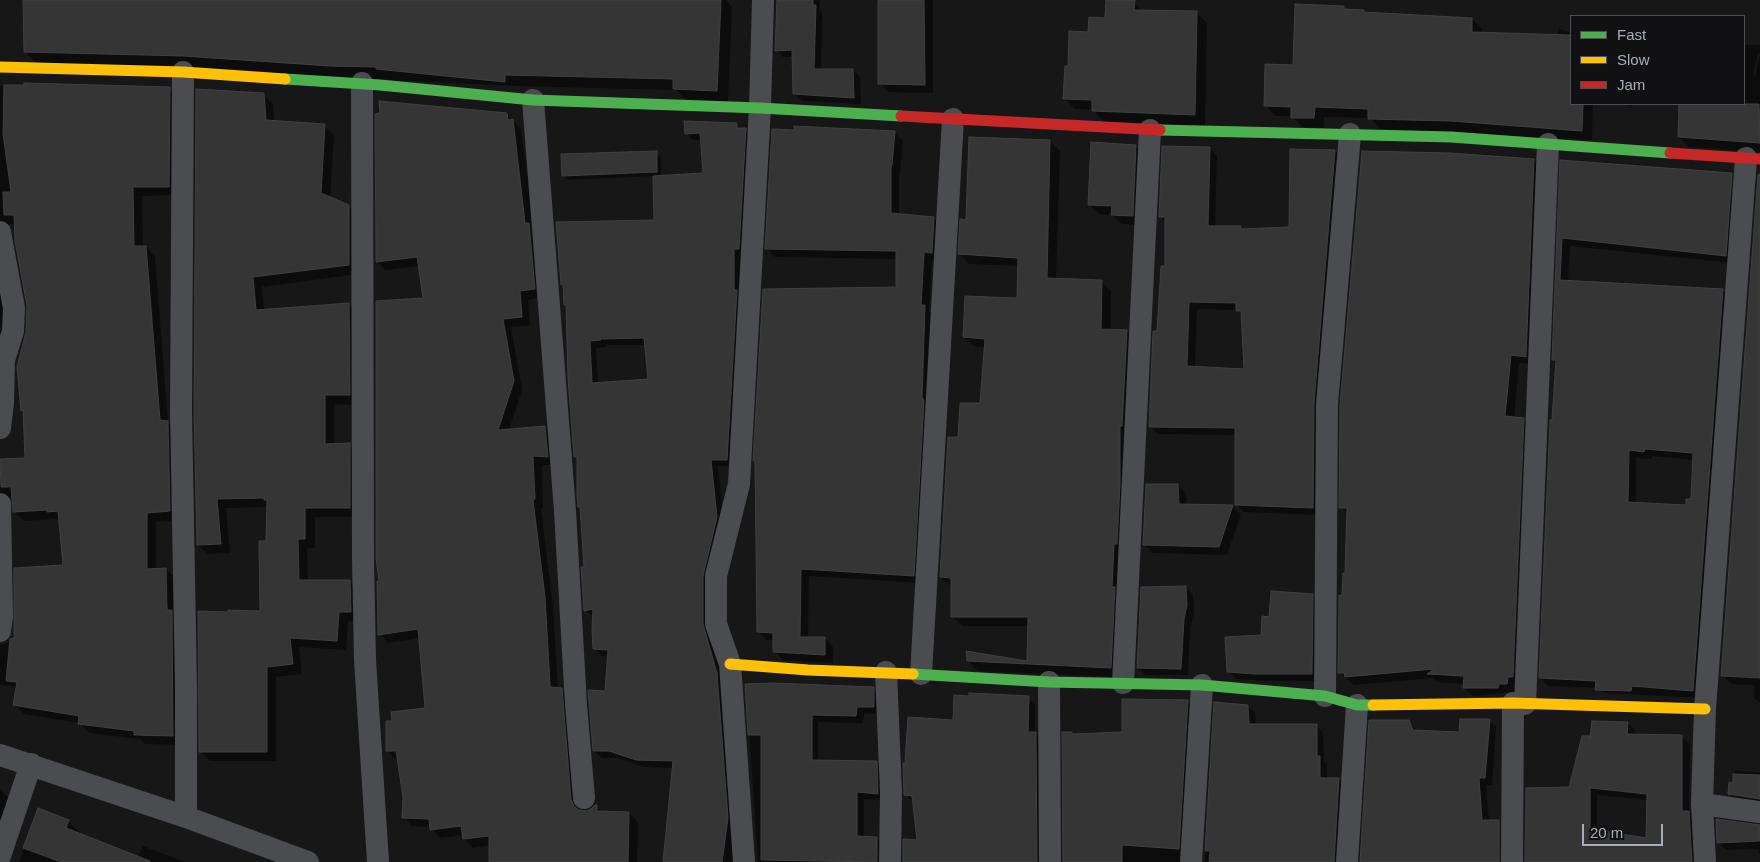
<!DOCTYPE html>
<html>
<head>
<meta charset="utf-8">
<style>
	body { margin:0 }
	#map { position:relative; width:1760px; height:862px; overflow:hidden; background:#171717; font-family:Helvetica,sans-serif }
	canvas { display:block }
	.legend { position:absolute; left:1570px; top:15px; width:175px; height:90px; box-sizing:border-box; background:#111113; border:1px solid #4d4f55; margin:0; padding:6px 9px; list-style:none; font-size:15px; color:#a8adb8 }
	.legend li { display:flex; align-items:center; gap:10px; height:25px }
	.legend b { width:25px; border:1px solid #4d4f55 }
	.scale { position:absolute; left:1582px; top:824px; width:81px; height:22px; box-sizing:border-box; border:2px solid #a8adb8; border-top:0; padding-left:6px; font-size:15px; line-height:18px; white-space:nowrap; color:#a8adb8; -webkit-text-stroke:4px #111113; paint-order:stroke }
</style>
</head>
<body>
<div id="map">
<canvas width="1760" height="862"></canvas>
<ul class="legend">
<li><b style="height:6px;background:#4caf50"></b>Fast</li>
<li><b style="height:6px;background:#ffc107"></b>Slow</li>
<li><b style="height:6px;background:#c62828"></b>Jam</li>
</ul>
<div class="scale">20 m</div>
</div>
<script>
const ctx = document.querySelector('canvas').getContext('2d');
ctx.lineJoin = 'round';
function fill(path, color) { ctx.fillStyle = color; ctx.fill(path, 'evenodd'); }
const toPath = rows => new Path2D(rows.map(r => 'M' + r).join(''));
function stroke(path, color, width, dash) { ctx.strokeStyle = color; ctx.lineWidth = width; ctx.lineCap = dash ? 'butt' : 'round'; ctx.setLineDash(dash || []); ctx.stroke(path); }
const shadow = toPath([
	[24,0,726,0,732,7,728,102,687,101,676,90,516,86,37,63,25,52],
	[779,0,820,0,820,11,822,13,821,70,853,70,860,77,861,104,802,101,794,94,793,57,783,57,776,50],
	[876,0,933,0,933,93,889,92,880,83,879,4],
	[1108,0,1134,3,1143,11,1196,12,1207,23,1205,126,1104,122,1093,110,1075,109,1064,98,1069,67,1090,33,1106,20],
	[1343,7,1347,11,1363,11,1366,13,1472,19,1482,29,1482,33,1558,36,1558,28,1571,33,1571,104,1593,104,1592,140,1380,129,1370,118,1324,117,1324,128,1302,127,1292,116,1275,116,1265,105],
	[1744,45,1760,45,1760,53,1758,53,1753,75,1755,76,1760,55,1760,152,1689,147,1679,137,1680,105,1632,104,1632,106,1616,104,1744,104],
	[0,86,169,89,179,98,178,195,142,196,143,247,146,247,155,257,168,422,177,431,179,520,156,522,156,570,166,569,175,578,182,745,145,744,140,739,89,733,80,723,24,714,14,704,17,690,14,686,0,685,0,645,5,644,11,640,14,633,65,566,60,520,56,519,24,521,14,511,13,501,9,500,0,505,0,460,26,459,24,412,22,410,28,308,16,224,0,225],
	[263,94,273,104,274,122,324,126,334,135,330,198,348,206,358,216,358,274,262,287,264,310,349,304,359,314,359,405,334,404,334,445,349,445,359,454,359,517,315,517,315,548,307,548,308,581,350,582,360,591,360,622,348,621,346,650,299,647,302,674,276,677,276,761,210,761,200,751,229,613,261,612,267,542,268,507,226,508,230,553,208,554,198,545],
	[507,114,521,129,543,297,528,300,530,325,511,327,522,390,509,430,545,427,554,436,556,465,542,465,543,508,541,508,553,607,558,689,561,689,570,698,579,809,580,811,585,812,596,807,602,812,629,813,638,822,637,862,490,862,490,845,473,848,464,839,463,835,440,838,432,829,431,827,412,826,404,817,404,796,399,759,396,760,387,751,394,722,426,709,420,638,388,643,380,634,380,582,425,299,419,266,385,270,377,261],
	[736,124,752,137,734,467,718,466,724,525,724,681,737,862,664,862,674,768,645,767,617,758,602,758,594,751,606,692,609,656,602,656,594,648,593,617,585,610,586,568,582,509,579,507,579,460,575,457,567,307,566,305,565,287,562,284,655,221,655,176,568,180,564,175,656,152,661,157,661,177,705,174,702,140,693,140,686,133],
	[607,345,646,345,649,380,598,384,596,348,607,347],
	[894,132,903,141,900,173,899,173,899,215,934,218,942,227,940,261,932,260,929,312,933,315,922,583,809,576,808,638,825,638,833,647,833,663,783,660,774,651,774,640,767,640,758,632,897,289,897,259,775,257,767,249],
	[1050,141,1060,151,1056,280,1102,282,1111,291,1111,331,1127,331,1136,341,1120,677,978,671,968,661,1029,662,1029,626,962,626,952,616,952,587,941,577,960,438,981,405,985,347,974,346,964,337,1018,300,1019,266,969,264,960,254,967,221],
	[1136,146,1145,156,1142,225,1122,224,1112,215,1099,214,1089,204],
	[1209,148,1217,156,1215,227,1240,227,1243,230,1290,228,1291,150,1335,151,1343,159,1320,515,1244,512,1236,504,1236,435,1158,434,1150,426,1166,267,1166,223,1160,217],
	[1197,309,1237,310,1242,316,1245,371,1195,368],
	[1534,160,1542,168,1534,364,1519,363,1514,418,1523,419,1532,428,1515,692,1473,696,1464,688,1464,684,1437,682,1433,678,1354,685,1340,673,1343,597,1346,575,1348,515,1341,507],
	[1562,162,1730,192,1738,200,1733,263,1570,246,1568,282,1723,290,1731,299,1701,698,1605,693,1600,688,1549,686,1540,678,1557,363,1554,359],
	[1652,456,1694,460,1692,501,1687,506,1636,503,1636,458,1652,459],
	[1760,196,1760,703,1754,698,1755,685,1731,684,1722,675],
	[0,292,6,298,0,368],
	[1178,485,1186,494,1187,506,1232,506,1241,514,1227,555,1153,553,1144,544],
	[1186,587,1193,595,1194,613,1190,627,1188,675,1145,675,1138,668],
	[1312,595,1320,603,1319,681,1264,681,1236,679,1228,671,1262,636,1270,618],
	[746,686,873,689,880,696,881,713,864,714,863,723,818,722,818,761,876,762,883,770,885,800,864,799,864,838,877,838,884,846,884,862,758,862],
	[1028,698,1035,705,1035,734,1043,741,1044,862,904,862,918,841,914,802,905,795,955,721],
	[1187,702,1195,709,1185,862,1064,862,1072,734,1073,735,1123,733],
	[1215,703,1248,706,1255,713,1256,725,1316,725,1323,733,1324,762,1327,764,1327,779,1339,780,1346,787,1341,862,1205,862],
	[1489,720,1496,727,1492,785,1486,785,1489,821,1492,821,1499,829,1498,862,1361,862,1408,721,1417,731,1461,734],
	[1628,723,1635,731,1635,736,1682,737,1690,744,1689,812,1696,820,1699,862,1526,862,1570,788,1589,738,1591,740],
	[1597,795,1648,800,1648,840,1597,831],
	[1735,771,1760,772,1760,805,1737,802,1729,794,1734,785],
	[0,790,11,800,0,850],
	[39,810,68,821,77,830,76,833,138,857,143,846,185,862,19,862],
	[1760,826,1760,855,1758,849,1726,850,1718,842]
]);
const building = toPath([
	[23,0,721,0,717,91,673,89,673,79,505,75,505,82,376,69,376,67,330,66,183,56,24,52,23,0],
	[777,0,813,0,813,5,816,5,814,69,853,69,854,98,793,94,792,50,775,51,777,0],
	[878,0,924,0,925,85,878,84,878,0],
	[1106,0,1135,0,1134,10,1197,11,1195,115,1092,111,1092,100,1063,99,1065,66,1068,66,1069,31,1088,32,1089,17,1105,18,1106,0],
	[1295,4,1344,6,1344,9,1364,10,1364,12,1472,18,1472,32,1571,35,1571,104,1583,104,1582,131,1451,121,1368,119,1368,109,1315,107,1314,118,1291,118,1291,107,1264,106,1265,64,1293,65,1295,4],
	[24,83,170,87,169,187,133,187,134,246,146,246,160,420,168,421,170,511,147,513,147,569,166,568,167,610,172,610,173,736,134,735,134,731,78,724,79,716,13,705,17,682,6,681,10,639,14,638,14,568,63,565,58,511,47,512,47,510,13,512,11,487,1,487,0,459,25,458,23,410,21,411,17,367,26,332,27,306,15,241,14,215,4,215,3,192,11,192,3,134,4,85,24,85,24,83],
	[196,89,264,93,266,120,325,124,321,193,349,205,349,265,253,277,256,310,349,303,350,395,325,395,325,444,350,443,350,508,305,508,305,539,298,539,299,580,350,580,351,612,339,612,337,641,290,638,293,664,267,667,267,752,199,752,198,611,228,612,228,610,260,611,259,541,266,541,267,500,264,500,264,498,217,499,221,544,197,545,194,412,196,89],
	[379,101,507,113,508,120,513,119,525,223,529,223,535,289,520,291,522,317,503,319,514,381,498,430,545,426,548,457,533,456,535,499,533,500,545,597,550,685,551,687,562,688,571,799,574,806,579,810,586,811,591,809,595,805,597,805,597,811,629,812,628,862,489,862,489,836,463,839,461,826,430,830,429,819,402,818,403,797,396,751,386,751,386,721,392,721,391,712,425,708,418,629,378,635,378,629,377,581,379,581,376,558,376,301,423,298,417,257,376,262,375,114,380,113,379,101],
	[1679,104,1759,104,1760,143,1678,137,1679,104],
	[684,121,737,123,737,128,746,128,739,249,734,249,734,290,737,290,727,460,711,460,717,517,703,576,703,624,717,673,728,818,722,862,663,862,673,761,636,760,609,751,593,751,588,690,605,691,608,650,593,649,592,629,593,609,584,611,581,567,584,567,580,507,578,507,577,495,577,457,574,457,568,378,566,305,564,305,563,284,561,285,556,222,654,220,653,176,703,173,700,133,685,134,684,121],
	[644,338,648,379,592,383,590,341,601,340,600,339,644,338],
	[794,126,895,131,892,165,891,165,891,213,934,217,932,253,924,252,921,305,925,305,922,397,924,401,914,576,801,569,800,637,825,637,825,655,773,652,773,633,757,632,755,461,753,461,763,289,896,287,896,251,765,249,772,129,794,130,794,126],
	[969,137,1050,140,1047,278,1102,280,1101,329,1127,330,1122,426,1120,426,1120,484,1117,544,1114,544,1112,587,1115,587,1111,668,967,661,966,651,1027,661,1028,617,951,617,951,578,940,577,948,437,958,437,960,403,980,403,985,339,963,337,965,296,1017,298,1018,258,958,254,960,219,966,220,969,137],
	[1091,142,1136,145,1133,216,1111,215,1112,206,1088,205,1091,142],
	[1162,146,1210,147,1208,226,1241,226,1241,229,1289,227,1290,149,1335,150,1314,403,1313,508,1235,505,1235,428,1149,427,1153,331,1157,331,1161,266,1165,266,1165,217,1159,217,1162,146],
	[1189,302,1236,303,1236,311,1241,311,1244,369,1187,366,1189,302],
	[657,151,657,172,562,176,561,154,657,151],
	[1362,151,1450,153,1534,159,1526,357,1511,355,1505,416,1524,418,1513,677,1508,677,1507,684,1499,684,1498,688,1463,688,1464,676,1427,674,1434,669,1345,677,1344,673,1338,673,1339,595,1342,596,1343,573,1345,573,1347,508,1339,508,1340,405,1362,151],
	[1560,160,1732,173,1726,256,1562,238,1560,280,1723,289,1693,691,1632,686,1631,691,1595,690,1596,681,1539,678,1550,420,1552,420,1556,360,1552,360,1560,160],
	[1645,449,1693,453,1691,499,1686,499,1686,505,1628,502,1629,450,1644,452,1645,449],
	[1760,174,1760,678,1721,676,1758,175,1760,174],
	[1146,484,1178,484,1179,504,1233,505,1219,547,1143,545,1146,484],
	[1186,586,1187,605,1184,619,1181,669,1137,668,1141,587,1186,586],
	[1271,591,1313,594,1312,674,1255,674,1227,672,1225,637,1261,635,1262,616,1269,617,1271,591],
	[773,683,874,687,874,707,857,707,856,716,812,715,812,760,877,761,878,794,857,792,857,836,877,837,877,862,761,860,761,735,748,735,745,684,773,683],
	[969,693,1029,696,1028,732,1036,732,1037,862,903,862,903,839,917,840,912,796,904,795,903,763,905,763,908,717,953,720,954,695,969,696,969,693],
	[1122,699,1188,700,1179,849,1122,845,1122,862,1063,862,1062,732,1072,732,1072,734,1122,732,1122,699],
	[1214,702,1248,705,1249,724,1317,724,1317,756,1320,756,1320,778,1339,778,1334,862,1209,862,1210,851,1205,851,1214,702],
	[1460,719,1490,719,1485,778,1479,778,1482,820,1499,820,1499,862,1360,862,1369,720,1409,720,1413,730,1459,732,1460,719],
	[1592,721,1628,722,1627,734,1682,735,1682,811,1689,811,1692,862,1525,862,1526,788,1569,787,1582,736,1590,736,1590,739,1592,721],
	[1590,788,1647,794,1646,838,1590,829,1590,788],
	[1733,774,1760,775,1760,799,1728,794,1729,782,1733,783,1733,774],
	[38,808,69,820,66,828,150,861,150,862,61,862,23,848,38,808],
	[1716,819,1760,825,1760,841,1717,843,1716,819]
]);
const street = toPath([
	[183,72,181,412,186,686,186,817],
	[362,83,363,558,365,660,378,862],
	[533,100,565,511,576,705,584,798],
	[0,232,14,308,13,331,4,360,3,403,0,428],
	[0,504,2,617,0,631],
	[886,672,891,793,890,862],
	[921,674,953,119],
	[1049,682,1050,862],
	[1123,683,1150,130],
	[1325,696,1327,404,1350,134],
	[1525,704,1548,144],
	[0,755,186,817,308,862],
	[1702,804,1760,812],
	[0,856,31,764],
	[744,862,730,664,716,624,716,576,739,484,760,108,763,0],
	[1191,862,1202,685],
	[1347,862,1357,705],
	[1512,862,1513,703],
	[1705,862,1702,804,1705,709,1746,158]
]);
const fast = toPath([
	[285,79,380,85,533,100,760,108,901,116],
	[1160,130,1451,137,1670,153],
	[913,674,1049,682,1202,685,1325,696,1357,705,1373,705]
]);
const slow = toPath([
	[0,67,183,72,285,79],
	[730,664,808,670,913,674],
	[1373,705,1513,703,1705,709]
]);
const jam = toPath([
	[901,116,1160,130],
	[1670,153,1760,159]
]);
fill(shadow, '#0007');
fill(building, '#353536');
stroke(building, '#3f4043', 1);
stroke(street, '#4b4c50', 22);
stroke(fast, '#4caf50', 11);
stroke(slow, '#ffc107', 11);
stroke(jam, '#c62828', 11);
</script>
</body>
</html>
